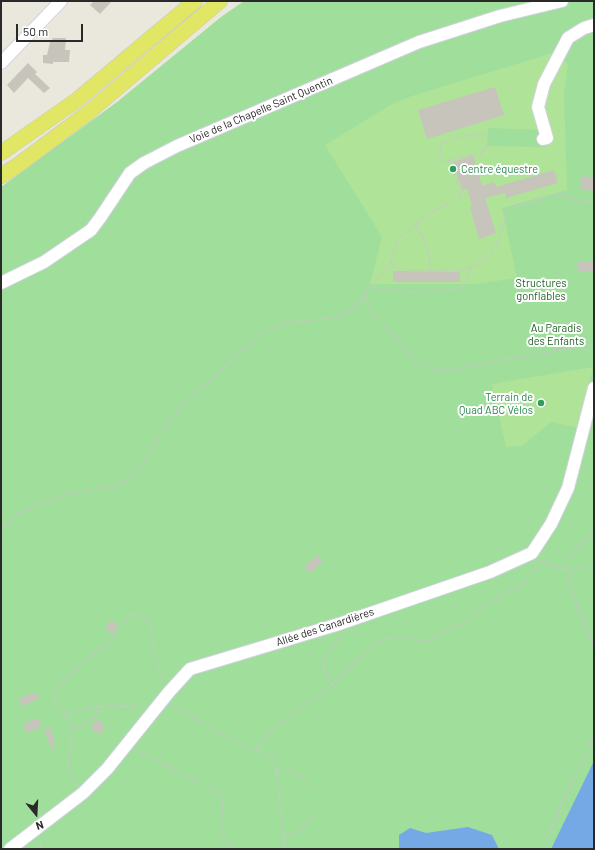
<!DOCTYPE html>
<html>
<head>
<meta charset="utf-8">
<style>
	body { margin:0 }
	#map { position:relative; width:595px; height:850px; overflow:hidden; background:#eae8dc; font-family:Barlow,sans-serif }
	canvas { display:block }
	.frame { position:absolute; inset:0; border:2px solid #292929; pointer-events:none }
	.north { position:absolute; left:16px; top:794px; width:40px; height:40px; -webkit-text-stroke:3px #fff; paint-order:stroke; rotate:162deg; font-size:11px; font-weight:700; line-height:16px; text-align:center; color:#292929 }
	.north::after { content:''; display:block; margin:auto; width:14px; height:18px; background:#292929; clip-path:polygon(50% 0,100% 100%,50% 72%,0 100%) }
	.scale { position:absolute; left:16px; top:24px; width:67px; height:18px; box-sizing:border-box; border:2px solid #292929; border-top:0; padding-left:5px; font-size:12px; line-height:14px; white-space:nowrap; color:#292929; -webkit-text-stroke:3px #fff; paint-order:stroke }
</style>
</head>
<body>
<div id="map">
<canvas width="595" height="850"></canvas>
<div class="frame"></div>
<div class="north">N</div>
<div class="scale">50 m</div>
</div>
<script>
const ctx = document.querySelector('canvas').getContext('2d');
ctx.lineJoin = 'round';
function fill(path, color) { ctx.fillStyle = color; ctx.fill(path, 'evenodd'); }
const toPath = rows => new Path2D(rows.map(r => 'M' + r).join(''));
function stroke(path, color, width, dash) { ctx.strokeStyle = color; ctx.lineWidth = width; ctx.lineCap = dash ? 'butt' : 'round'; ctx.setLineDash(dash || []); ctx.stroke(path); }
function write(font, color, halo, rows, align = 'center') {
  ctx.font = font + ' Barlow,sans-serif'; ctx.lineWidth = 4; ctx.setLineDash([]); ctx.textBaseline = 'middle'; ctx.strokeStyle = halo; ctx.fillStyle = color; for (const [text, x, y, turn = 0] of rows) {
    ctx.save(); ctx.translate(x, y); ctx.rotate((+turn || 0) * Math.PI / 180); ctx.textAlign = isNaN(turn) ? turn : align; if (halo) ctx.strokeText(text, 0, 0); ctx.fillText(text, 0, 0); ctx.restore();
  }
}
const green = toPath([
	[244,1,594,1,594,849,1,849,1,187,117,102,221,17]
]);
const pitch = toPath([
	[556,52,568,64,564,93,567,190,502,208,517,278,475,284,370,284,382,237,325,145,394,103,412,96],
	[488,128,541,130,546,147,487,146],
	[593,367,579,428,551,422,522,446,506,447,492,384]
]);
const water = toPath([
	[594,761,594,849,551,849],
	[468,827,492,835,499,849,399,849,399,835,410,828,426,833]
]);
const building = toPath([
	[94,1,112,1,100,14,90,5],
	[53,38,66,38,65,50,70,50,69,62,53,62,53,64,43,63,43,55,47,55,50,42],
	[28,63,37,72,35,74,50,88,44,93,28,78,14,93,7,85],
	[495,87,504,115,427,139,418,110],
	[473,155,482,186,494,182,496,187,554,170,558,183,506,198,505,193,485,198,496,233,479,239,470,207,472,206,467,189,462,190,453,162],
	[582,176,594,178,594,191,580,189],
	[577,261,593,261,593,272,577,271],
	[393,271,460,272,460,282,393,282],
	[317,555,323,561,310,573,304,567],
	[111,620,118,625,113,634,105,629],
	[36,692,39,699,22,706,19,698],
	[38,718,42,726,27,733,23,724],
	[96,719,105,725,100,735,91,728],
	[51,728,55,748,52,749,44,729]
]);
const path = toPath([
	[451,160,440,163,440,152,442,142,465,136,487,133],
	[391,262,395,269,430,270,429,253,416,223],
	[430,270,462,270,472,267,479,263,490,254,501,237,502,229,506,218,505,210,520,205,558,194,585,202,594,202],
	[370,287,391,262,398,240,421,218,461,196,451,160,472,154,480,154,487,146],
	[364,296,373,314,413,358,422,366,444,371,594,344],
	[1,529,16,515,42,503,73,493,112,486,125,481,135,474,145,461,168,422,185,404,258,336,275,327,286,323,338,317,352,310,362,299,370,287,395,291,423,292,457,289,467,281,472,267],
	[539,560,542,562,571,572],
	[594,561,571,572,567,579,573,597,594,645],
	[565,569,569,558,594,531],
	[333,685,326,675,322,660,341,634],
	[171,704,184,713,232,739,269,756,275,761,277,772,277,775,285,849],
	[66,714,75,711,98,707,128,706,144,708],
	[73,729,88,723,96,716,98,707],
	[137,750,216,791,223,800,221,837,228,842,232,849],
	[257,751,264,740,280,723,335,683,368,650,386,639,399,637,422,641,429,640,443,631,462,624,475,613,489,603,513,590,524,583,534,571,538,561],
	[277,772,292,771,302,778,309,785,309,787],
	[77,785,72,777,68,768,72,729,68,723,66,714,58,709,54,700,56,690,62,682,117,635,124,622,131,615,139,615,150,622,153,640,154,656,164,681],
	[282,836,297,833,308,823,312,817,311,816],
	[40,849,41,839],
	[541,849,594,735]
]);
const minor = toPath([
	[1,63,61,1],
	[543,139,547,138,538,107,544,84,568,38,584,28,594,25],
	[1,283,44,262,91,230,100,218,130,173,144,163,177,146,419,42,500,16,562,1],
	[10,849,83,793,107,769,169,692,190,669,339,624,490,572,532,553,551,524,568,488,594,388]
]);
const major = toPath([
	[1,153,77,100,195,1],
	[1,176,18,165,89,112,220,1]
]);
const markers = [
	[453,169,4,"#2e9e5b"],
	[541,403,4,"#2e9e5b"]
];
const streetNames = [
	["Voie de la Chapelle Saint Quentin",261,110,-23],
	["Allée des Canardières",325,627,-18]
];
const leisureNames = [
	["Centre équestre",461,169],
	["Terrain de",533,397,"right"],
	["Quad ABC Vélos",533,410,"right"]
];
const parkNames = [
	["Structures",541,283],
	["gonflables",541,296],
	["Au Paradis",556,328],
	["des Enfants",556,341]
];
fill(green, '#a0de9b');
fill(pitch, '#afe498');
fill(water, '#75a9e6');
fill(building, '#c6c4bb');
stroke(minor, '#d2d1e1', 14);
stroke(major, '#c7c7c7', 16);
stroke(path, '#c7c7c7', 1.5, [3, 2]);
stroke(minor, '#fff', 12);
stroke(major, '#e1e764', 15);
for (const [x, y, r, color] of markers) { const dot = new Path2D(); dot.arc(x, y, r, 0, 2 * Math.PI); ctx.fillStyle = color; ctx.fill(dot); stroke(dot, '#fff', 1.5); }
write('11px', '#292929', '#fff', streetNames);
write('11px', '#27864d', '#fff', leisureNames, 'left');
write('11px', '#1e6123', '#fff', parkNames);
</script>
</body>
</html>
